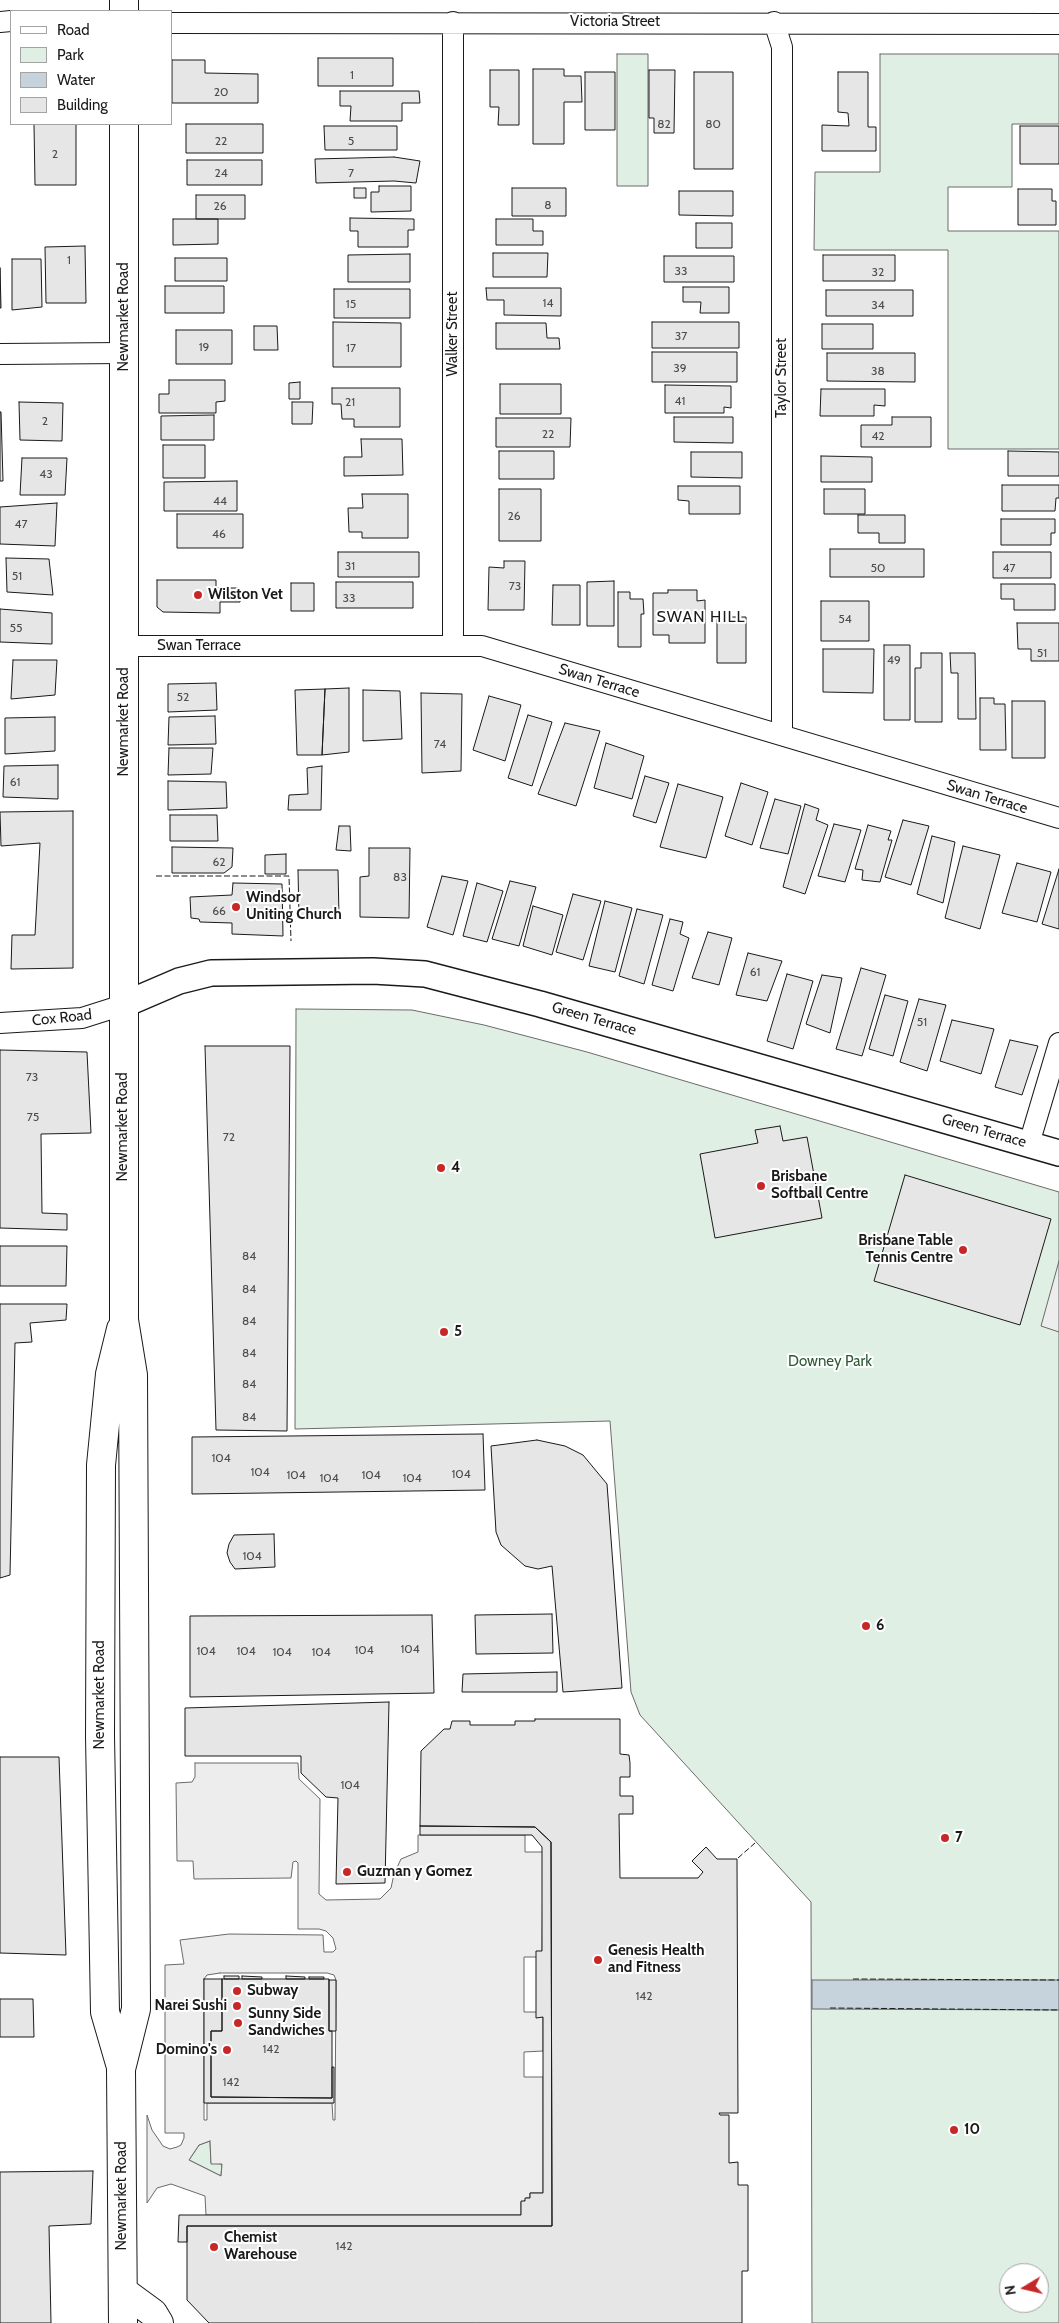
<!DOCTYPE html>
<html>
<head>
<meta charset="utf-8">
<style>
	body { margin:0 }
	#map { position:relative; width:1059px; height:2323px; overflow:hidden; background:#fff; font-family:Cabin,sans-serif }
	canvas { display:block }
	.legend { position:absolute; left:10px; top:10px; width:162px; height:115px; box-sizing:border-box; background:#fff; border:1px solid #a3a3a3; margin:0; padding:6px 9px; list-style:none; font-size:15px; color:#1a1a1a }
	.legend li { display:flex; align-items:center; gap:10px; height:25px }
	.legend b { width:25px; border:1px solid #a3a3a3 }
	.north { position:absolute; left:999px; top:2263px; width:50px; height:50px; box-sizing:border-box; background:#fff; border:1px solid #a3a3a3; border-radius:50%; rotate:261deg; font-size:14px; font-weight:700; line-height:20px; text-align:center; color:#1a1a1a }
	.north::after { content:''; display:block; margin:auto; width:18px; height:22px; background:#c62828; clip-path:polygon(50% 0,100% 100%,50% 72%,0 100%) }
</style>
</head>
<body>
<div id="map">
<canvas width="1059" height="2323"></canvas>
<ul class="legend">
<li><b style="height:6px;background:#fff"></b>Road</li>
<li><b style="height:14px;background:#e0efe3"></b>Park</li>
<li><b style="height:14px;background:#c6d2dc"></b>Water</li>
<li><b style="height:14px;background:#e6e6e6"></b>Building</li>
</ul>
<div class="north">N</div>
</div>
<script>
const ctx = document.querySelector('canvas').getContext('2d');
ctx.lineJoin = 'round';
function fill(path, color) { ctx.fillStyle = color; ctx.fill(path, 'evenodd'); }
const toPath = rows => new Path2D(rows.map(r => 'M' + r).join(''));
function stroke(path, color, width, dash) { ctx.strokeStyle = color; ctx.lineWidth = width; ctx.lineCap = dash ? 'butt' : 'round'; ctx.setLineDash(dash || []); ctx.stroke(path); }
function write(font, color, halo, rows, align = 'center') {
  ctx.font = font + ' Cabin,sans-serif'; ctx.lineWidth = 4; ctx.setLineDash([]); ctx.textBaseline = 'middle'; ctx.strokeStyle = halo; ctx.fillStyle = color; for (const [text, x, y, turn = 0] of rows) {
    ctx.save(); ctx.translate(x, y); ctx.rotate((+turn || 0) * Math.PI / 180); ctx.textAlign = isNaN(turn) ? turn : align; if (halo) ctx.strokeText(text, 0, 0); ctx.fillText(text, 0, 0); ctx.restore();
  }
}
const green = toPath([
	[617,54,648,54,648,186,617,186,617,54],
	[880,54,1059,54,1059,124,1012,124,1012,187,948,187,948,231,1059,231,1059,449,948,449,948,250,814,250,815,172,880,172,880,54],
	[296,1009,412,1010,484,1025,587,1052,1059,1192,1059,2323,812,2323,811,1902,640,1715,631,1692,610,1421,295,1429,296,1009],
	[1009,2273,1039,2273,1039,2303,1009,2303,1009,2273],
	[210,2141,211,2163,222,2164,221,2176,189,2160,199,2145,210,2141]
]);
const parking = toPath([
	[1059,1261,1059,1332,1041,1326,1059,1261],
	[195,1763,298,1763,299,1779,320,1799,319,1894,326,1900,380,1899,391,1888,394,1874,401,1859,418,1852,418,1835,525,1835,525,1852,543,1852,542,1957,524,1957,524,2012,543,2012,543,2051,524,2052,524,2077,543,2077,543,2193,530,2193,530,2198,526,2198,525,2201,521,2202,521,2215,206,2215,205,2196,171,2184,157,2188,147,2203,147,2115,152,2130,163,2146,170,2149,177,2147,181,2145,184,2138,184,2133,165,2133,165,1965,184,1964,180,1940,229,1934,323,1935,324,1952,333,1952,336,1949,333,1938,326,1931,319,1929,298,1929,298,1863,296,1861,293,1862,291,1878,194,1879,193,1861,177,1861,176,1783,192,1782,195,1777,195,1763],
	[220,1973,327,1973,334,1975,336,1980,335,2120,333,2120,332,2103,207,2103,207,2120,204,2120,204,1979,207,1975,220,1973],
	[210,2141,211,2164,222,2164,221,2176,189,2160,199,2145,210,2141]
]);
const water = toPath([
	[812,1980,1059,1980,1059,2010,812,2009,812,1980]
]);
const building = toPath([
	[318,58,393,58,393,86,318,86,318,58],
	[172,60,205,60,205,73,258,74,258,103,172,103,172,60],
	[533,69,564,69,564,76,581,76,582,102,564,102,564,144,533,144,533,69],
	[490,70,519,70,519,125,498,125,499,107,490,107,490,70],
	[649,70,675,70,674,133,654,133,654,118,649,118,649,70],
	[585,72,615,72,615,130,585,130,585,72],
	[694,72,733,72,733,169,694,169,694,72],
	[838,72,868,72,868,127,876,127,876,151,822,151,822,125,849,126,848,113,838,112,838,72],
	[340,91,419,91,420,103,402,103,402,121,350,121,351,106,340,106,340,91],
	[34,124,76,124,76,185,35,185,34,124],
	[186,124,263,124,263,153,186,153,186,124],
	[324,126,397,126,397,150,325,150,324,126],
	[1020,126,1059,126,1059,164,1020,164,1020,126],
	[394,157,420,161,416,183,394,181,316,183,315,159,394,157],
	[187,160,262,160,262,185,187,185,187,160],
	[379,186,411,186,411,211,371,212,371,192,379,192,379,186],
	[354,188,366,188,366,198,354,198,354,188],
	[512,188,566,188,566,216,512,216,512,188],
	[1018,189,1052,189,1052,201,1056,201,1056,225,1018,225,1018,189],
	[679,191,733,191,733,216,679,215,679,191],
	[196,195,245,195,245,219,196,219,196,195],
	[350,218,414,219,414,230,408,230,408,247,358,247,358,231,350,231,350,218],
	[173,219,218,219,218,244,173,245,173,219],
	[496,219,533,219,533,231,543,231,543,245,496,245,496,219],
	[696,223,732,223,732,248,696,248,696,223],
	[85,246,86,303,46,303,45,247,85,246],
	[493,253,548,253,547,277,493,277,493,253],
	[410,254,410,282,348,282,348,255,410,254],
	[823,255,895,255,895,281,823,281,823,255],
	[664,256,734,256,734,282,664,282,664,256],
	[175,258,227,258,227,281,175,281,175,258],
	[12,259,41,259,42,307,12,310,12,259],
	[0,268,1,308,0,308,0,268],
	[165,286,224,286,224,313,165,313,165,286],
	[683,287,729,287,729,313,700,313,701,302,683,302,683,287],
	[486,288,561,288,561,316,504,315,504,300,487,300,486,288],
	[334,289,410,289,410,318,334,318,334,289],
	[826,290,913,290,913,316,826,316,826,290],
	[333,322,401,323,401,367,333,367,333,322],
	[652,322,739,322,739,348,652,348,652,322],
	[496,323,546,323,547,338,559,338,560,349,496,349,496,323],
	[822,324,873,324,873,349,822,349,822,324],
	[254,326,277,326,278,350,254,350,254,326],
	[176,330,232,330,232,364,176,364,176,330],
	[652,352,737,352,737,382,652,382,652,352],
	[827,353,915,353,915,382,827,381,827,353],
	[169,380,225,380,225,401,216,402,216,413,159,413,159,394,169,394,169,380],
	[300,382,300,399,289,399,289,383,300,382],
	[500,384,561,384,561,414,500,414,500,384],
	[665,385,731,386,731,408,724,407,724,413,665,413,665,385],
	[332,388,400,388,400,427,354,427,354,419,342,419,341,404,332,404,332,388],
	[821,389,885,389,885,406,874,405,874,416,820,416,821,389],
	[19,402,63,403,62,441,20,440,19,402],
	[292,402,313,402,312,424,292,424,292,402],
	[0,412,1,412,3,481,0,481,0,412],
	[214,415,214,440,161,440,161,416,214,415],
	[674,417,733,417,733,443,674,442,674,417],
	[892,417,931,417,931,447,861,447,861,425,892,425,892,417],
	[496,418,571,418,570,447,496,447,496,418],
	[361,439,402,439,403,475,344,476,344,457,362,457,361,439],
	[163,445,205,445,205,478,163,478,163,445],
	[499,451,554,451,554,479,499,479,499,451],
	[1008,451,1059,452,1059,476,1008,476,1008,451],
	[691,452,742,452,742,478,691,477,691,452],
	[821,456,872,457,872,482,821,482,821,456],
	[22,458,67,458,65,495,20,495,22,458],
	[237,481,237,511,164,511,164,482,237,481],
	[1002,485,1059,485,1059,498,1056,498,1055,511,1002,511,1002,485],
	[678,486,740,486,740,514,689,514,689,501,678,500,678,486],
	[499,489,541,489,541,541,499,541,499,489],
	[824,489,865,489,865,514,824,514,824,489],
	[362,494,408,494,408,538,362,538,362,532,349,532,348,508,363,508,362,494],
	[57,503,55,546,0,544,0,507,57,503],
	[177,514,243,514,243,548,177,548,177,514],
	[858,515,905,515,905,543,879,543,879,533,858,533,858,515],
	[1001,519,1055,519,1055,533,1051,533,1051,545,1001,545,1001,519],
	[830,549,924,549,924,577,830,577,830,549],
	[338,552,419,552,419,577,338,577,338,552],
	[993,552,1051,552,1051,578,993,578,993,552],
	[6,558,49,559,53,595,7,592,6,558],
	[504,561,525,561,524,610,488,610,489,567,504,568,504,561],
	[157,580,216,580,216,588,240,588,240,602,220,602,220,613,163,612,157,607,157,580],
	[614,581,614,626,587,626,587,582,614,581],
	[336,582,413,582,413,608,336,608,336,582],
	[291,583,314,583,314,611,291,611,291,583],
	[1001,584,1055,584,1055,610,1014,610,1014,599,1001,599,1001,584],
	[553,585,580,585,580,625,552,625,553,585],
	[668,590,697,590,697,601,705,600,705,643,669,643,669,635,653,635,653,593,668,593,668,590],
	[618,592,630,592,630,599,643,599,644,614,641,614,641,647,618,647,618,592],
	[821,601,869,601,869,641,821,641,821,601],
	[0,609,52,613,52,644,0,642,0,609],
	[717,617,746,617,746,663,717,663,717,617],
	[1017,623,1059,623,1059,661,1031,661,1031,649,1018,649,1017,623],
	[884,645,910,645,910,720,884,720,884,645],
	[823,649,874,649,873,693,823,692,823,649],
	[921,653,942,653,942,722,915,722,915,668,921,668,921,653],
	[950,653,975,653,976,719,958,719,958,673,951,673,950,653],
	[13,660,57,660,55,695,11,699,13,660],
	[216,683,217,710,168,712,168,684,216,683],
	[349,688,349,752,322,755,325,689,349,688],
	[325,689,322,755,297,755,295,690,325,689],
	[363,690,400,691,402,739,363,741,363,690],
	[421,693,462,694,461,771,422,773,421,693],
	[489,696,521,705,505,761,473,750,489,696],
	[980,698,994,698,994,704,1005,704,1006,750,980,750,980,698],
	[1012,701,1045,701,1045,758,1012,758,1012,701],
	[528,715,552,722,532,786,508,778,528,715],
	[215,716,216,744,168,745,169,717,215,716],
	[55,717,55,751,5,754,5,718,55,717],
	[565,723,600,731,576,806,538,794,565,723],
	[606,743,644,756,632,799,594,788,606,743],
	[169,748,213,748,211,774,168,775,169,748],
	[58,765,58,799,3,797,4,766,58,765],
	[322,766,321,810,288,810,289,795,308,794,307,768,322,766],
	[645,776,669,783,656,823,633,816,645,776],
	[168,781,226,782,227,808,168,810,168,781],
	[741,783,768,792,752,845,725,836,741,783],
	[678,784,723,797,706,858,660,847,678,784],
	[775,799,801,806,788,854,760,848,775,799],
	[805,804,819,809,816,820,828,825,805,894,783,887,805,804],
	[73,811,73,968,11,969,12,935,35,935,40,843,1,846,0,812,73,811],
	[170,815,217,815,218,841,170,841,170,815],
	[903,820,929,826,911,885,885,877,903,820],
	[834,824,861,830,845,882,818,876,834,824],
	[868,825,891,831,888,840,892,840,880,882,862,880,863,870,855,869,868,825],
	[339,826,350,826,351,851,336,850,339,826],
	[932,836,955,842,943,903,917,894,932,836],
	[963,846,1000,855,980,929,945,918,963,846],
	[172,847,233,848,232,867,224,873,172,873,172,847],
	[369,848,410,848,409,918,360,917,360,877,369,876,369,848],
	[286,854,286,874,265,874,265,855,286,854],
	[1017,863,1051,872,1037,922,1002,913,1017,863],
	[1059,869,1059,929,1042,924,1059,869],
	[298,870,338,870,339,916,299,918,298,870],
	[442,876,468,881,453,935,427,927,442,876],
	[510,881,536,887,519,946,492,939,510,881],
	[233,883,282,884,283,936,232,934,232,923,200,922,199,919,191,918,190,897,232,895,233,883],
	[477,883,503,891,487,942,463,936,477,883],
	[573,894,601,901,583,960,556,952,573,894],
	[605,901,632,908,615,972,589,966,605,901],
	[533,906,563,915,552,955,523,946,533,906],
	[637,909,663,915,644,984,619,976,637,909],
	[670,919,683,922,680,934,689,938,673,991,652,985,670,919],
	[708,932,732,938,719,985,692,978,708,932],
	[748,953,782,961,767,1001,736,995,748,953],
	[861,968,886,975,862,1056,836,1049,861,968],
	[787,974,813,981,793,1049,767,1041,787,974],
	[822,975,842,978,830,1033,806,1024,822,975],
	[885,995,908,1001,893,1056,869,1049,885,995],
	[919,999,946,1005,927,1071,900,1062,919,999],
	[952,1020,994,1029,981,1074,940,1061,952,1020],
	[1010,1040,1038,1046,1022,1095,995,1087,1010,1040],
	[205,1046,290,1046,287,1431,216,1430,205,1046],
	[0,1050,87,1052,91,1133,41,1134,42,1213,67,1214,67,1230,0,1228,0,1050],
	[780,1126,783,1141,807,1137,822,1218,715,1238,700,1154,758,1143,755,1130,780,1126],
	[905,1175,1051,1219,1020,1325,874,1281,905,1175],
	[0,1246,67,1246,66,1286,0,1286,0,1246],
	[0,1304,67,1304,66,1320,30,1323,32,1342,15,1343,10,1575,0,1578,0,1304],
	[483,1434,485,1490,192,1494,192,1437,483,1434],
	[537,1440,565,1446,583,1455,607,1484,622,1688,563,1692,552,1566,538,1569,525,1566,501,1545,496,1532,491,1446,537,1440],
	[274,1534,275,1567,235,1569,230,1562,227,1553,229,1544,234,1535,274,1534],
	[552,1614,553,1653,476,1654,475,1615,552,1614],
	[432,1615,434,1693,190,1697,190,1616,432,1615],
	[557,1672,557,1692,462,1692,463,1674,557,1672],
	[389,1702,385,1883,336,1884,338,1798,326,1797,301,1773,301,1756,185,1756,185,1708,389,1702],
	[535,1719,620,1719,620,1754,629,1755,630,1763,630,1777,620,1777,620,1796,633,1796,633,1814,619,1814,620,1878,698,1878,703,1872,692,1861,706,1847,717,1859,737,1859,738,2113,719,2113,720,2115,729,2115,729,2163,738,2162,738,2185,748,2185,748,2271,742,2271,742,2323,209,2323,187,2300,187,2226,552,2226,551,1842,535,1827,420,1826,421,1751,444,1729,450,1729,452,1721,470,1721,470,1725,515,1725,515,1721,535,1721,535,1719],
	[0,1757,59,1757,66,1955,0,1953,0,1757],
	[420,1826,535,1827,551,1842,552,2226,187,2226,187,2242,178,2242,179,2215,521,2215,521,2201,525,2201,525,2198,530,2198,530,2193,543,2193,543,2017,536,2018,536,1951,542,1951,542,1847,532,1835,420,1835,420,1826],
	[224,1976,239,1976,239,1979,224,1979,224,1976],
	[242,1976,262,1977,262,1979,242,1979,242,1976],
	[286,1976,305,1977,305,1979,286,1979,286,1976],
	[309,1977,324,1977,324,1979,309,1979,309,1977],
	[204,1979,222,1979,222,2031,211,2031,211,2097,332,2098,332,2067,334,2067,334,2103,204,2103,204,1979],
	[222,1979,329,1979,329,2031,332,2031,332,2098,211,2097,211,2031,222,2031,222,1979],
	[329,1980,336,1980,336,2031,329,2031,329,1980],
	[0,1999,33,1999,34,2037,0,2037,0,1999],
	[93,2171,91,2224,49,2226,51,2323,0,2323,0,2172,93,2171]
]);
const minor = toPath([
	[0,22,11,21],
	[774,22,782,47,782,735],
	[171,23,1059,24],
	[0,354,124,353],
	[124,646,482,646,1059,818],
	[453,646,453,22],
	[0,1023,82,1018,123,1005],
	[1029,1144,1059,1043]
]);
const tertiary = toPath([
	[123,1005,179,981,211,973,373,971,425,974,540,1004,1059,1153]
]);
const secondary = toPath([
	[124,11,124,0],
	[121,2067,105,2012,100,1736,101,1465,110,1374,121,1329],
	[123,2291,153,2313,159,2323],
	[123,2323,121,2069,136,2009,133,1375,124,1320,124,124]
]);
const fence = toPath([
	[156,876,289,876,291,941],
	[738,1858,755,1843],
	[853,1979,1059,1980],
	[830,2008,1059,2010]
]);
const markers = [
	[198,595,5,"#c62828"],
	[236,907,5,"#c62828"],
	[441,1168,5,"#c62828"],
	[761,1186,5,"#c62828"],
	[963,1250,5,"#c62828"],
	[444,1332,5,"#c62828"],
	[866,1626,5,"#c62828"],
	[945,1838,5,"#c62828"],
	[347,1872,5,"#c62828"],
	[598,1960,5,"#c62828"],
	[237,1991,5,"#c62828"],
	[237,2006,5,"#c62828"],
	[238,2023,5,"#c62828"],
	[227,2050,5,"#c62828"],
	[954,2130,5,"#c62828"],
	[214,2247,5,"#c62828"]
];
const numberNames = [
	["1",352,75],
	["20",221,92],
	["82",664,124],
	["80",713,124],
	["22",221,141],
	["5",351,141],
	["2",55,154],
	["24",221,173],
	["7",351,173],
	["8",548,205],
	["26",220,206],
	["1",69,260],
	["33",681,271],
	["32",878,272],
	["14",548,303],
	["15",351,304],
	["34",878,305],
	["37",681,336],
	["19",204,347],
	["17",351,348],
	["39",680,368],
	["38",878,371],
	["41",680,401],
	["21",350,402],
	["2",45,421],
	["22",548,434],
	["42",878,436],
	["43",46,474],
	["44",220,501],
	["26",514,516],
	["47",21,524],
	["46",219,534],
	["31",350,566],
	["50",878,568],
	["47",1009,568],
	["51",17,576],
	["73",515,586],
	["33",349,598],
	["54",845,619],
	["55",16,628],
	["51",1042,653],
	["49",894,660],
	["52",183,697],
	["74",440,744],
	["61",15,782],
	["62",219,862],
	["83",400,877],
	["66",219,911],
	["61",755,972],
	["51",922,1022],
	["73",32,1077],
	["75",33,1117],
	["72",229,1137],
	["84",249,1256],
	["84",249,1289],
	["84",249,1321],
	["84",249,1353],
	["84",249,1384],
	["84",249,1417],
	["104",221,1458],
	["104",260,1472],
	["104",461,1474],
	["104",296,1475],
	["104",371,1475],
	["104",329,1478],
	["104",412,1478],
	["104",252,1556],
	["104",410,1649],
	["104",364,1650],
	["104",206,1651],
	["104",246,1651],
	["104",282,1652],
	["104",321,1652],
	["104",350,1785],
	["142",644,1996],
	["142",271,2049],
	["142",231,2082],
	["142",344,2246]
];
const streetNames = [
	["Victoria Street",615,22],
	["Newmarket Road",124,317,-90],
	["Walker Street",453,334,-90],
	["Taylor Street",782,378,-90],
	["Swan Terrace",199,646],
	["Swan Terrace",599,681,17],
	["Newmarket Road",124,722,-90],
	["Swan Terrace",987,797,17],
	["Cox Road",62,1018,-6],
	["Green Terrace",594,1019,16],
	["Newmarket Road",123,1127,-90],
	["Green Terrace",984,1131,16],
	["Newmarket Road",100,1695,-90],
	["Newmarket Road",122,2196,-90]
];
const poiNames = [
	["Wilston Vet",208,595],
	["Windsor",246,898],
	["Uniting Church",246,915],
	["4",451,1168],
	["Brisbane",771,1177],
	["Softball Centre",771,1194],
	["Brisbane Table",953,1241,"right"],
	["Tennis Centre",953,1258,"right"],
	["5",454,1332],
	["6",876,1626],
	["7",955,1838],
	["Guzman y Gomez",357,1872],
	["Genesis Health",608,1951],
	["and Fitness",608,1968],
	["Subway",247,1991],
	["Narei Sushi",227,2006,"right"],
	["Sunny Side",248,2014],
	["Sandwiches",248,2031],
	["Domino's",217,2050,"right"],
	["10",964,2130],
	["Chemist",224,2238],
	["Warehouse",224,2255]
];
const parkNames = [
	["Downey Park",830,1362]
];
const neighbourhoodNames = [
	["SWAN HILL",701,617]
];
fill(green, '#e0efe3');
stroke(green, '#6a6a6a', 1);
fill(parking, '#ededed');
stroke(parking, '#6a6a6a', 1);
fill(water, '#c6d2dc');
stroke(water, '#6a6a6a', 1);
fill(building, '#e6e6e6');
stroke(building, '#1a1a1a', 1);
stroke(minor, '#1a1a1a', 22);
stroke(tertiary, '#1a1a1a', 28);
stroke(secondary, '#1a1a1a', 30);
stroke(minor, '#fff', 20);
stroke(tertiary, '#fff', 25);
stroke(secondary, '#fff', 28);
stroke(fence, '#1a1a1a', 1, [6, 2.5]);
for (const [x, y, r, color] of markers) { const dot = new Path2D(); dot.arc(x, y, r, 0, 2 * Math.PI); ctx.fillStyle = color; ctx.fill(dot); stroke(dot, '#fff', 2); }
write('12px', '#4d4d4d', null, numberNames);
write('15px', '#1a1a1a', '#fff', streetNames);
write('bold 15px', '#1a1a1a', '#fff', poiNames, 'left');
write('15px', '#2b5a34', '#fff', parkNames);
ctx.letterSpacing = '1px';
write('16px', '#1a1a1a', '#fff', neighbourhoodNames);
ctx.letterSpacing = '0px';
</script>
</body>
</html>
